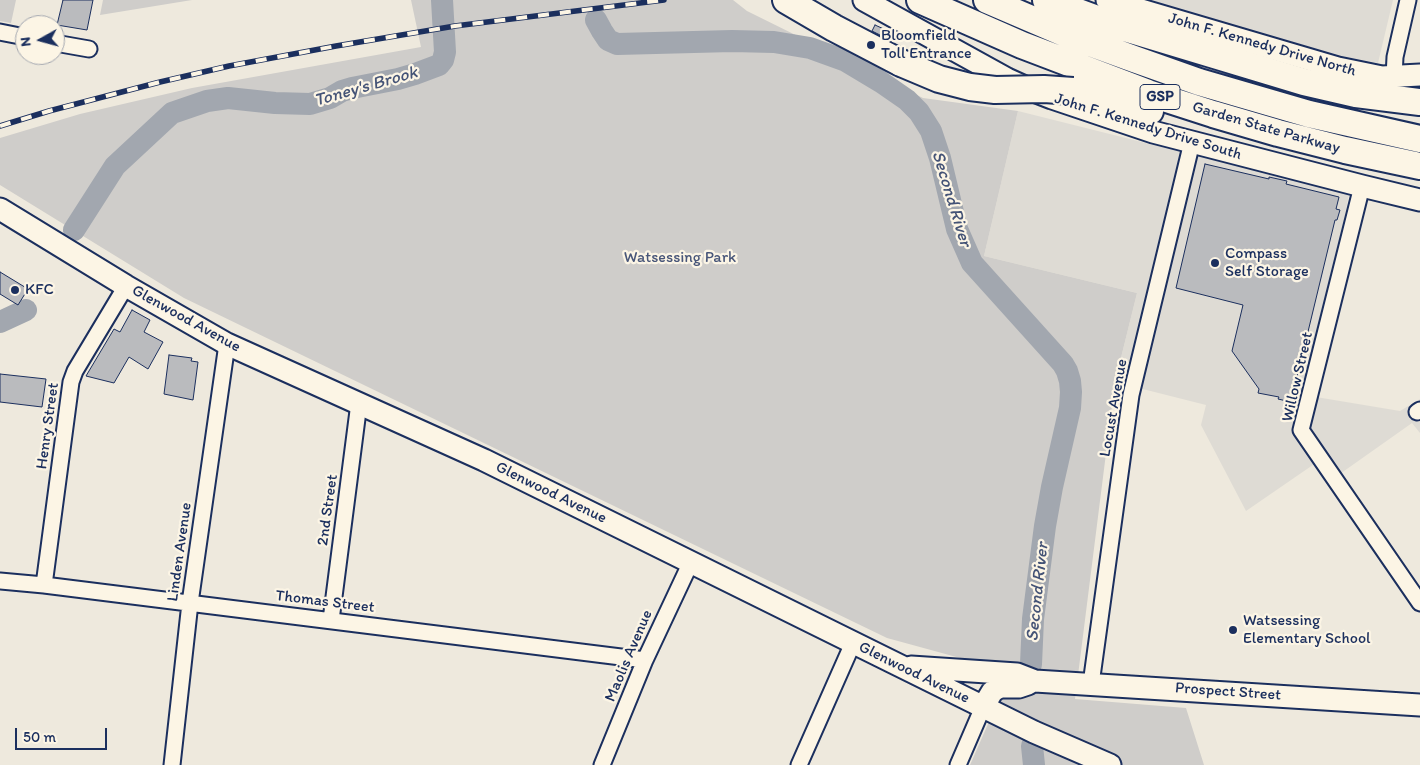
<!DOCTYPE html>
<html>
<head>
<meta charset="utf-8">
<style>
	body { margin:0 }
	#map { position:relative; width:1420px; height:765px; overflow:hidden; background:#eee9dd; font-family:Itim,sans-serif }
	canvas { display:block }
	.north { position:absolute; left:15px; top:15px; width:50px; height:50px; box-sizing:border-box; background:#fcf5e5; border:1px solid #a2a6af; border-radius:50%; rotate:263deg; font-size:14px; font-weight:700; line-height:20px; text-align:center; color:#1b2f5e }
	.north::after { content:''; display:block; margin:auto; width:18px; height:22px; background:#1b2f5e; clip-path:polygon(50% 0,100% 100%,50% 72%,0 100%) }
	.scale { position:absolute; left:15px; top:728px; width:92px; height:22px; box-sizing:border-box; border:2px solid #1b2f5e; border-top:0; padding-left:6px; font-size:15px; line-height:18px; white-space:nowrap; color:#1b2f5e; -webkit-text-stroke:4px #fcf5e5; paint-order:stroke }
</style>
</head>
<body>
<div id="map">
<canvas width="1420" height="765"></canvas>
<div class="north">N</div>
<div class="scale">50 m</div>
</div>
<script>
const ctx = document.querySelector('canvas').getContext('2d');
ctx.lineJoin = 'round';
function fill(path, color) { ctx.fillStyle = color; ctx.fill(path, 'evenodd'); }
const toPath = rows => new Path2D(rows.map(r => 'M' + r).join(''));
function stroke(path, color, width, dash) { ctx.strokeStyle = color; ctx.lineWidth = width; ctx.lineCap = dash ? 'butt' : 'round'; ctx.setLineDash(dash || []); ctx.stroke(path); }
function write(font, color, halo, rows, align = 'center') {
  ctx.font = font + ' Itim,sans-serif'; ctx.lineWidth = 4.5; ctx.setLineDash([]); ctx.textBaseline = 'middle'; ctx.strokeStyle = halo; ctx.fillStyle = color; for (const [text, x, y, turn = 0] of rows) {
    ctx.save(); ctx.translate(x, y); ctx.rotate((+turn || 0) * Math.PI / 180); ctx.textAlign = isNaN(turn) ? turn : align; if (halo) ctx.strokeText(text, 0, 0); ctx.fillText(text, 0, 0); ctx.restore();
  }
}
const built = toPath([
	[1141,0,1393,0,1378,63,1346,57],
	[1018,111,1349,194,1310,396,1400,411,1420,399,1420,433,1412,423,1337,476,1323,458,1246,511,1201,425,1206,405,1115,382,1137,293,984,256]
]);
const green = toPath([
	[0,0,16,0,11,23,0,21],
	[103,0,192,0,100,15],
	[411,0,733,0,747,11,923,98,1018,111,984,256,1137,293,1115,382,1075,699,1186,708,1204,765,970,765,988,724,993,667,887,638,184,298,0,185,0,138,80,114,192,88,421,47]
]);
const river = toPath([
	[596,20,602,31,608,40,617,44,732,41,774,42,810,48,846,61,881,82,907,100,919,112,931,131,940,158,957,229,972,263,1063,364,1067,371,1070,381,1071,392,1070,408,1052,487,1045,526,1033,619,1031,664],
	[74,230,115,166,172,113,207,101,228,98,275,103,310,104,330,98,342,91,352,88,398,79,415,74,439,65,443,60,445,52,442,0],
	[0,322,26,310],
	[1032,746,1034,765]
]);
const building = toPath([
	[63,0,93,0,87,30,57,25,63,0],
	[875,25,886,30,882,36,872,31,875,25],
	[1205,164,1269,179,1269,177,1287,181,1286,184,1339,197,1336,209,1340,210,1337,220,1335,220,1291,402,1278,399,1279,397,1258,393,1259,389,1232,351,1243,305,1176,288,1205,164],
	[0,272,28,289,18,305,0,294,0,272],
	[132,310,150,320,144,332,163,342,148,369,129,357,114,383,86,376,114,329,120,332,132,310],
	[169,355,192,358,191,361,198,362,193,400,164,394,169,355],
	[0,374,46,379,42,407,0,402,0,374]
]);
const street = toPath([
	[0,32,25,37],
	[55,43,89,49],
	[1394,77,1395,57,1408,0],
	[1362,186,1301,430,1420,603],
	[1417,412,1420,410],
	[0,581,44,585,645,660],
	[44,585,71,382,75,371,126,286],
	[331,620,359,403],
	[1091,684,1131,395,1192,142],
	[172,765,190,603,227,344],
	[602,765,645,660,691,562],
	[799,765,853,643],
	[958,765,983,707]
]);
const secondary = toPath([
	[864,0,1007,79,1029,89,1052,98,1153,132,1362,186,1420,200],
	[1107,0,1338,68,1382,77,1420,75],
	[0,209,126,286,227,344,484,460,1034,732,1110,765],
	[911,667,1017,674,1035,681,1420,705],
	[983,707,992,692,996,689,1001,687,1019,687,1028,684]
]);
const highway = toPath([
	[786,0,834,28,901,63],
	[920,0,1022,45,1148,93,1213,114,1278,133,1345,150,1420,166],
	[987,0,1071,36,1134,59,1199,82,1309,114,1420,139],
	[1046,0,1105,22,1304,82,1356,94,1420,102],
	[1073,91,1106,98,1150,111]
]);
const rail = toPath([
	[0,126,49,111,160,82,229,66,336,46,455,26,664,0]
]);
const highwayBridge = toPath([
	[901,63,939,79,970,87,995,90,1044,89,1073,91]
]);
const markers = [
	[871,45,5,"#1b2f5e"],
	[1215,263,5,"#1b2f5e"],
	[15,290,5,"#1b2f5e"],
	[1233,630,5,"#1b2f5e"]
];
const shields = [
	[1160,97,40]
];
const shieldNames = [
	["GSP",1160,97]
];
const poiNames = [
	["Bloomfield",881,36],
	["Toll Entrance",881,54],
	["Compass",1225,254],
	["Self Storage",1225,272],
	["KFC",25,290],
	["Watsessing",1243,621],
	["Elementary School",1243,639]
];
const streetNames = [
	["John F. Kennedy Drive North",1262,45,16],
	["John F. Kennedy Drive South",1148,127,17],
	["Garden State Parkway",1266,128,16],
	["Glenwood Avenue",186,319,29],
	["Willow Street",1298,377,-77],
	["Locust Avenue",1114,408,-80],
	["Henry Street",48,426,-82],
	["Glenwood Avenue",551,493,26],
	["2nd Street",328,510,-82],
	["Linden Avenue",180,552,-82],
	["Thomas Street",325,602,7],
	["Maolis Avenue",629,656,-67],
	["Glenwood Avenue",914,673,26],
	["Prospect Street",1228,692,4]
];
const parkNames = [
	["Watsessing Park",680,258]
];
const waterNames = [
	["Toney's Brook",366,87,-16],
	["Second River",951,199,73],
	["Second River",1038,592,-84]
];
fill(built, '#dedbd4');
fill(green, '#cfcdca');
stroke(river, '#a2a7af', 22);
fill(building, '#babbbe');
stroke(building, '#1b2f5e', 1);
stroke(street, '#1b2f5e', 19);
stroke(secondary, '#1b2f5e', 25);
stroke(highway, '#1b2f5e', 30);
stroke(street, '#fcf5e5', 15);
stroke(secondary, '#fcf5e5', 21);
stroke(highway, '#fcf5e5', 26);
stroke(rail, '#1b2f5e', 5.5);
stroke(rail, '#fcf5e5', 4, [11]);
stroke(highwayBridge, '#1b2f5e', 30, []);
stroke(highwayBridge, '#fcf5e5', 26);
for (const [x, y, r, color] of markers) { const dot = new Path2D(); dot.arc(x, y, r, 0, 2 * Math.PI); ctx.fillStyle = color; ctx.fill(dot); stroke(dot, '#fcf5e5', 2); }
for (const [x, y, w] of shields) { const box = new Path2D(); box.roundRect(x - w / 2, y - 12.5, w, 25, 4); ctx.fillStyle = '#fcf5e5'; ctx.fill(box); stroke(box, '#1b2f5e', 1); }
write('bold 15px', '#1b2f5e', null, shieldNames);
write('16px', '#1b2f5e', '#fcf5e5', poiNames, 'left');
write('16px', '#1b2f5e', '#fcf5e5', streetNames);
write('16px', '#485679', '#fcf5e5', parkNames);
write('italic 18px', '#445376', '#fcf5e5', waterNames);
</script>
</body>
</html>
